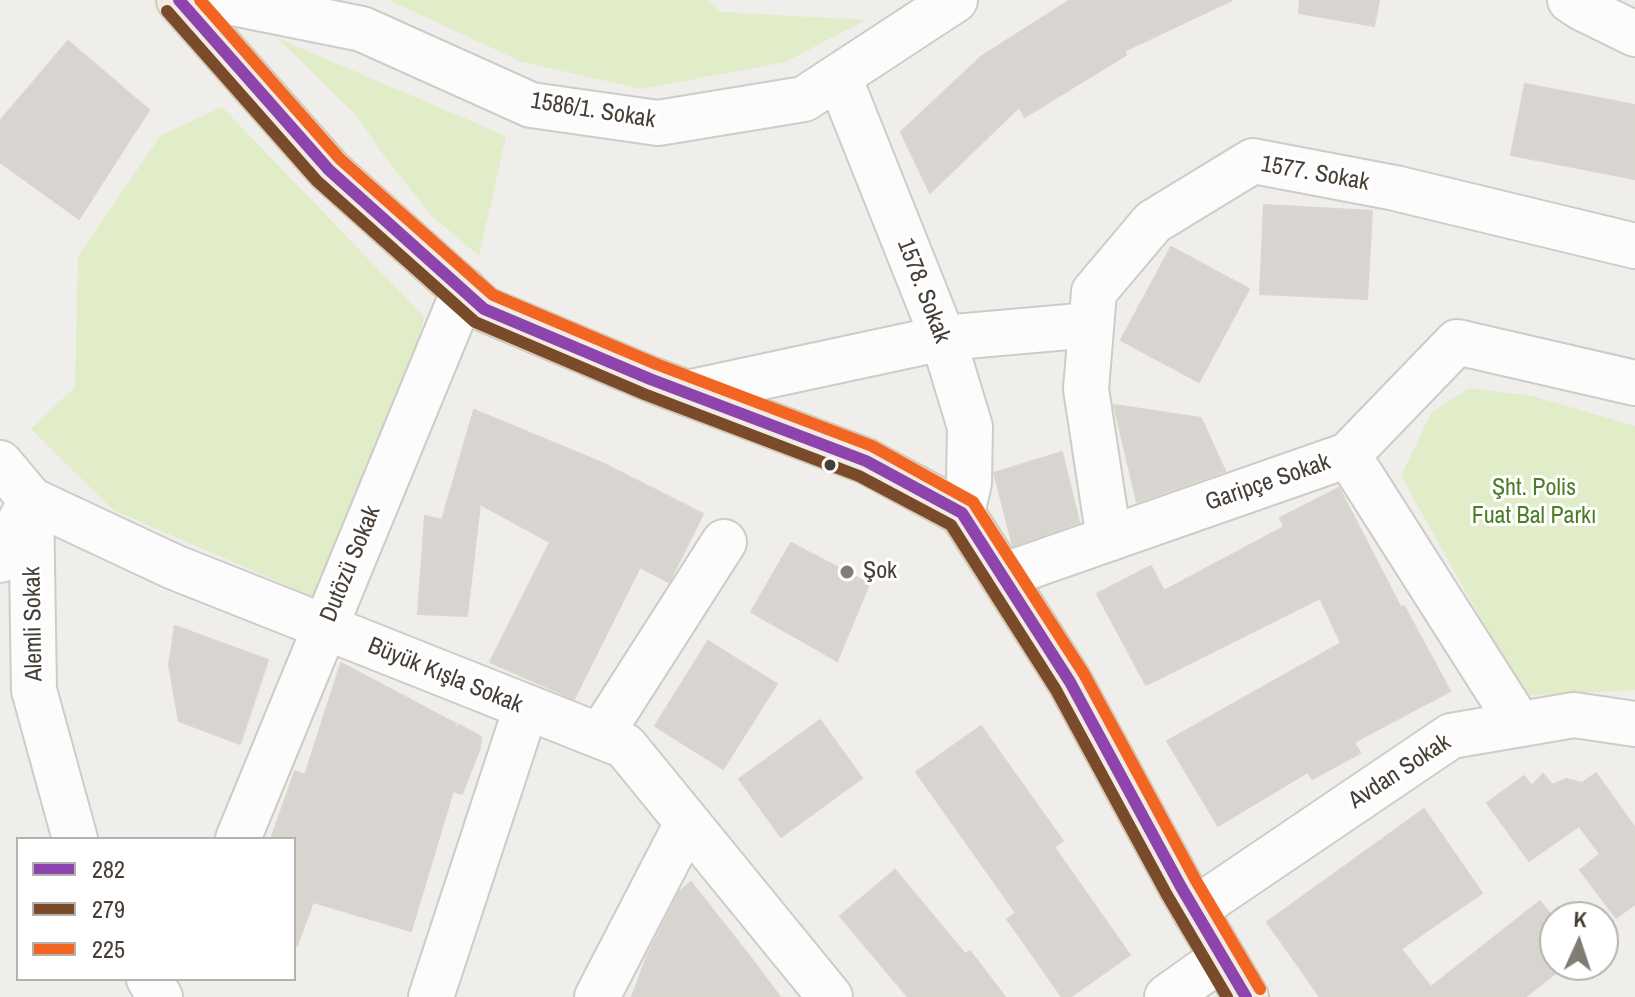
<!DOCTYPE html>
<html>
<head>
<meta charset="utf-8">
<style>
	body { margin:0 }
	#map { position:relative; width:1635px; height:997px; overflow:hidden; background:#f0eeea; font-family:"Archivo Narrow",sans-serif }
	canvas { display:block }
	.legend { position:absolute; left:16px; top:837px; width:280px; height:144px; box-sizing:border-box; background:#fff; border:2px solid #b5b2ae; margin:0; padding:10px 14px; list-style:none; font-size:24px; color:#473e35 }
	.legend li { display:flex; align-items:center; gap:16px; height:40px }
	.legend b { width:40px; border:2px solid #b5b2ae }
	.north { position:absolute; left:1539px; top:901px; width:80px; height:80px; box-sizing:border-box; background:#fff; border:2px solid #b5b2ae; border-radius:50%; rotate:3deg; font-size:22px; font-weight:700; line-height:32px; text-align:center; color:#473e35 }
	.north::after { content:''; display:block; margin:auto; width:28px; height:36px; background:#827c74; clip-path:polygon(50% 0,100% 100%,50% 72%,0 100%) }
</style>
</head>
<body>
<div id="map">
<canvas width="1635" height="997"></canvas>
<ul class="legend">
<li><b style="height:10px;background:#8e44ad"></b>282</li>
<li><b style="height:10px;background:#7a4b2a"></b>279</li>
<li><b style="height:10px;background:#f26522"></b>225</li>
</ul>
<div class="north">K</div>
</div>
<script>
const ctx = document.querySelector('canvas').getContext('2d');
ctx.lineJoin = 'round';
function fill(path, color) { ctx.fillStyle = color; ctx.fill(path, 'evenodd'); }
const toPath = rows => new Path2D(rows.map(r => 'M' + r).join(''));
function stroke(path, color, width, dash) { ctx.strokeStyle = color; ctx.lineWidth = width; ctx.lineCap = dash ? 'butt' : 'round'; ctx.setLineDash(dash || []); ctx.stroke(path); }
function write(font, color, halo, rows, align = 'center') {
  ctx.font = font + ' "Archivo Narrow",sans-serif'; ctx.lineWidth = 6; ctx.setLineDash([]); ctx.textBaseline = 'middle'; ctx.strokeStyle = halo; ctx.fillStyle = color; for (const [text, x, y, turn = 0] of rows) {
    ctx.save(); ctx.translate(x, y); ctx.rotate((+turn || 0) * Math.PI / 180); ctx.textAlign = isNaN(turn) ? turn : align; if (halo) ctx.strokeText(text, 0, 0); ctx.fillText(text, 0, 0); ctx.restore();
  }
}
const green = toPath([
	[389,0,708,0,721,12,866,20,785,62,642,89,522,62],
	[277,38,506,136,479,256,431,215,385,157,356,115],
	[222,107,424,317,403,431,323,601,113,510,31,429,75,387,78,257,160,136],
	[1469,388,1532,396,1635,426,1635,690,1524,696,1401,476,1431,413]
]);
const building = toPath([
	[1070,0,1232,0,1124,51,1126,55,1025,117,1019,107,930,193,901,132,982,56,1070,0],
	[1300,0,1379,0,1374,26,1299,13,1300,0],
	[68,41,149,110,79,219,0,162,0,121,68,41],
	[1525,84,1635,105,1635,179,1511,155,1525,84],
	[1264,205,1372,211,1367,299,1260,294,1264,205],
	[1171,247,1249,289,1199,382,1121,340,1171,247],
	[1114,405,1201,418,1225,471,1137,502,1114,405],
	[474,410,600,462,703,514,669,582,640,567,574,699,490,662,550,542,480,504,467,616,418,614,425,516,442,520,474,410],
	[1062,452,1079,522,1013,546,994,473,1062,452],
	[1339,488,1401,608,1404,606,1450,691,1354,742,1360,753,1312,779,1308,772,1218,826,1167,741,1341,643,1320,598,1146,685,1097,594,1151,566,1164,591,1284,527,1280,518,1339,488],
	[791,543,869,584,837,661,751,612,791,543],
	[175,626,268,660,240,744,179,721,169,665,175,626],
	[708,641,777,684,723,769,655,726,708,641],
	[341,663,456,724,455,733,459,725,481,737,480,748,462,794,453,791,411,931,313,902,297,946,294,945,294,839,271,839,295,771,305,775,341,663],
	[820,720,862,778,781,837,739,779,820,720],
	[981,726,1063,841,1054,847,1130,955,1070,997,1062,997,1007,919,1016,913,916,772,981,726],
	[1596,773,1635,828,1635,904,1616,918,1580,870,1600,854,1579,826,1529,861,1487,803,1524,776,1532,786,1543,774,1552,785,1567,779,1582,783,1596,773],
	[1424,809,1482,893,1401,949,1431,987,1540,901,1555,920,1555,963,1552,965,1566,965,1525,997,1320,997,1267,922,1424,809],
	[895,870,965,954,970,951,1005,997,908,997,840,916,895,870],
	[691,882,751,958,780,997,632,997,647,956,680,891,691,882]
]);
const minor = toPath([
	[218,0,362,29,531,105,658,123,804,99,955,0],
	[1570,0,1582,8,1635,34],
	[839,77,943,338,970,427,969,483,962,513],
	[687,393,943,338,1091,325],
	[1348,455,1519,724],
	[0,463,31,500,34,690,75,839],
	[1109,539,1086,389,1094,292,1153,222,1253,161,1395,188,1635,246],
	[0,560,31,500,174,567,625,746,830,997],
	[1002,576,1348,455,1457,342,1635,383],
	[600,736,724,542],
	[238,839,464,290],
	[1194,910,1451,736,1574,715,1635,724],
	[149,979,160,997],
	[431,997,526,708],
	[597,997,687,823],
	[1167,997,1222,958]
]);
const major = toPath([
	[179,0,329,170,484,309,650,379,866,461,962,513,1070,682,1181,887,1246,997]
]);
const bus1 = toPath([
	[179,0,329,170,484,309,650,379,866,461,962,513,1070,682,1181,887,1246,997]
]);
const bus2 = toPath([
	[167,11,317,181,475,322,644,394,859,476,951,525,1056,690,1167,895,1227,997]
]);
const bus3 = toPath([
	[200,0,340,159,493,295,656,364,872,446,973,502,1084,674,1195,879,1260,989]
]);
const markers = [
	[830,465,7,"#473e35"],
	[847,572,8,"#827c74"]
];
const streetNames = [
	["1586/1. Sokak",593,111,9],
	["1577. Sokak",1315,174,10],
	["1578. Sokak",923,291,69],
	["Garipçe Sokak",1268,483,-19],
	["Dutözü Sokak",351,564,-68],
	["Alemli Sokak",34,624,-91],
	["Büyük Kışla Sokak",445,676,22],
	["Avdan Sokak",1400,772,-33]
];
const parkNames = [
	["Şht. Polis",1534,489],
	["Fuat Bal Parkı",1534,517]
];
const poiNames = [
	["Şok",863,572]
];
fill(green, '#e1ecc8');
fill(building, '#d8d5d0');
stroke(building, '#d9d5cf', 2);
stroke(minor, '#ceccc7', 48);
stroke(major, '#d4c9b6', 48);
stroke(minor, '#fdfcfc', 44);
stroke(major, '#f1ebe3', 44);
stroke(bus1, '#8e44ad', 12);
stroke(bus2, '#7a4b2a', 12);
stroke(bus3, '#f26522', 12);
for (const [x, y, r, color] of markers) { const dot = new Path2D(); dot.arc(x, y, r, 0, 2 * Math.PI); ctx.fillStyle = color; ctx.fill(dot); stroke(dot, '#fff', 3); }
write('24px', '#473e35', '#fff', streetNames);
write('24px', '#4d7d24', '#fff', parkNames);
write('24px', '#473e35', '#fff', poiNames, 'left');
</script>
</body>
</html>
